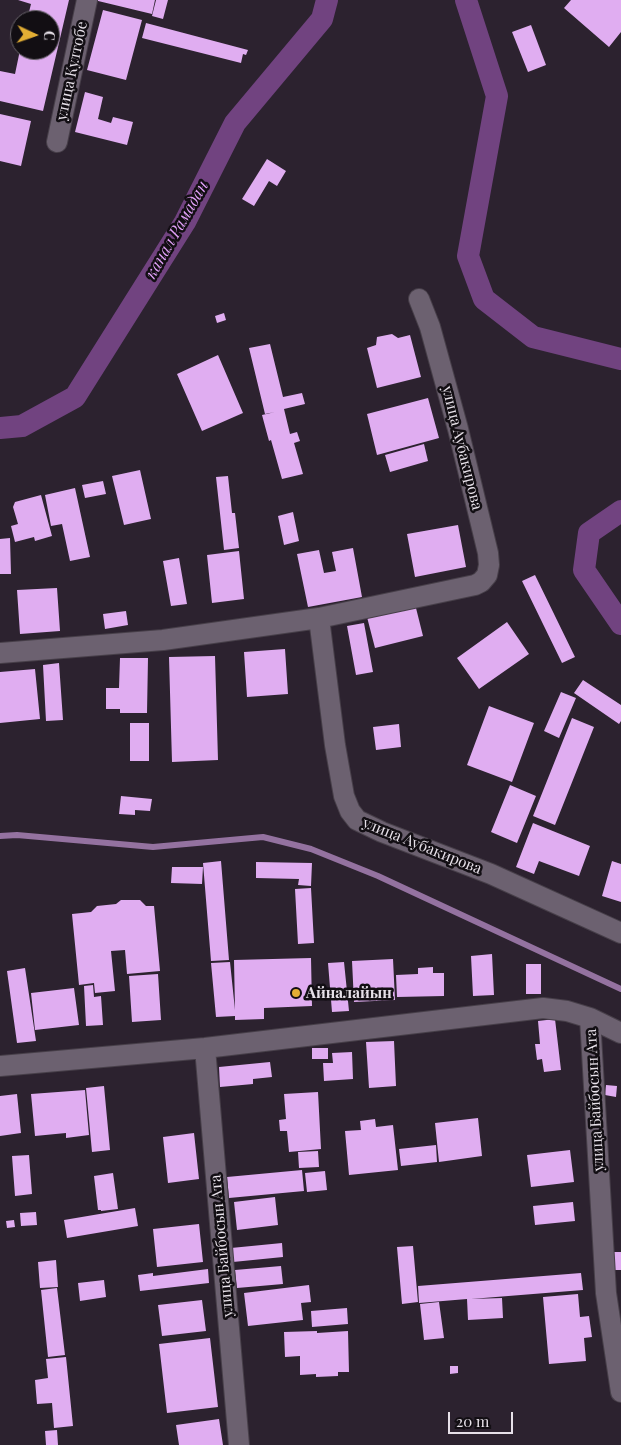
<!DOCTYPE html>
<html>
<head>
<meta charset="utf-8">
<style>
	body { margin:0 }
	#map { position:relative; width:621px; height:1445px; overflow:hidden; background:#2c222f; font-family:"Playfair Display",serif }
	canvas { display:block }
	.north { position:absolute; left:10px; top:10px; width:50px; height:50px; box-sizing:border-box; background:#120e13; border:1px solid #676269; border-radius:50%; rotate:93deg; font-size:14px; font-weight:700; line-height:20px; text-align:center; color:#e7e1e9 }
	.north::after { content:''; display:block; margin:auto; width:18px; height:22px; background:#e3ae34; clip-path:polygon(50% 0,100% 100%,50% 72%,0 100%) }
	.scale { position:absolute; left:448px; top:1412px; width:65px; height:22px; box-sizing:border-box; border:2px solid #e7e1e9; border-top:0; padding-left:6px; font-size:15px; line-height:18px; white-space:nowrap; color:#e7e1e9; -webkit-text-stroke:4px #120e13; paint-order:stroke }
</style>
</head>
<body>
<div id="map">
<canvas width="621" height="1445"></canvas>
<div class="north">С</div>
<div class="scale">20 m</div>
</div>
<script>
const ctx = document.querySelector('canvas').getContext('2d');
ctx.lineJoin = 'round';
const toPath = rows => new Path2D(rows.map(r => 'M' + r).join(''));
function stroke(path, color, width, dash) { ctx.strokeStyle = color; ctx.lineWidth = width; ctx.lineCap = dash ? 'butt' : 'round'; ctx.setLineDash(dash || []); ctx.stroke(path); }
function fill(path, color) { ctx.fillStyle = color; ctx.fill(path, 'evenodd'); }
function write(font, color, halo, rows, align = 'center') {
  ctx.font = font + ' "Playfair Display",serif'; ctx.lineWidth = 5; ctx.setLineDash([]); ctx.textBaseline = 'middle'; ctx.strokeStyle = halo; ctx.fillStyle = color; for (const [text, x, y, turn = 0] of rows) {
    ctx.save(); ctx.translate(x, y); ctx.rotate((+turn || 0) * Math.PI / 180); ctx.textAlign = isNaN(turn) ? turn : align; if (halo) ctx.strokeText(text, 0, 0); ctx.fillText(text, 0, 0); ctx.restore();
  }
}
const stream = toPath([
	[0,836,17,835,153,847,263,837,311,849,378,876,621,989]
]);
const canal = toPath([
	[466,0,497,96,468,256,484,299,533,337,621,359],
	[0,428,22,426,75,397,185,222,235,123,322,19,327,0],
	[621,511,589,533,584,570,621,624]
]);
const building = toPath([
	[18,0,69,0,43,111,0,101,0,71,15,74,20,50,50,50,50,20,27,20,31,4],
	[94,0,155,0,152,14],
	[156,0,168,0,163,19,152,16],
	[571,0,621,0,621,32,609,47,564,8],
	[103,10,142,20,126,80,87,70],
	[146,23,248,50,246,55,243,54,241,63,142,38],
	[531,25,546,65,528,72,512,32],
	[85,92,103,97,98,119,111,123,113,117,133,122,127,145,75,132],
	[0,114,31,121,21,166,0,161],
	[267,159,286,171,277,186,269,181,254,206,242,199],
	[224,313,226,320,217,323,215,316],
	[392,334,398,338,410,335,421,377,377,388,367,348,376,345,377,337],
	[270,344,283,397,302,393,305,404,284,409,290,434,297,432,300,441,294,443,303,474,282,479,271,440,269,441,262,415,275,412,265,414,249,348],
	[218,355,243,413,202,431,177,374],
	[428,398,439,438,377,455,367,414],
	[424,444,428,461,390,472,385,455],
	[140,470,151,519,124,525,112,476],
	[228,476,232,513,235,513,239,548,224,550,216,477],
	[103,481,106,494,85,498,82,485],
	[75,488,90,557,70,561,62,524,51,526,45,495],
	[41,495,52,536,35,541,34,537,15,542,11,526,18,524,13,507,15,502],
	[293,512,299,541,284,545,278,516],
	[458,525,466,567,415,577,407,534],
	[10,538,11,574,0,574,0,539],
	[353,548,362,597,308,607,297,554,319,550,324,573,336,571,332,552],
	[239,551,244,599,212,603,207,555],
	[179,558,187,604,171,606,163,561],
	[535,575,575,657,562,663,522,581],
	[57,588,60,631,20,634,17,590],
	[415,604,423,636,375,648,367,617],
	[126,611,128,625,105,629,103,614],
	[507,622,529,654,479,689,457,658],
	[364,623,373,672,356,675,347,626],
	[285,649,288,694,247,697,244,652],
	[215,656,218,760,172,762,169,657],
	[120,658,148,658,147,713,120,713,120,709,106,709,106,688,119,688],
	[59,663,63,720,46,721,43,665],
	[35,669,40,719,0,723,0,672],
	[583,680,621,705,621,721,619,724,574,693],
	[561,692,576,698,559,738,544,731],
	[489,706,534,723,512,782,467,765],
	[572,718,594,727,555,825,533,816],
	[130,723,149,723,149,761,130,761],
	[399,724,401,747,376,750,373,727],
	[510,785,536,796,517,843,491,832],
	[121,796,152,799,150,811,135,810,135,815,119,814],
	[533,823,590,846,579,876,539,861,534,874,516,867],
	[221,861,229,960,211,961,203,863],
	[612,861,621,864,621,902,602,896],
	[256,862,312,863,311,886,298,885,299,879,256,878],
	[172,867,203,867,202,884,171,883],
	[311,888,314,943,298,944,295,889],
	[121,900,140,900,146,906,154,906,160,971,127,974,125,950,111,951,115,991,95,993,94,983,79,985,72,914,91,912,97,906,116,904],
	[492,954,494,995,473,996,471,956],
	[311,958,312,1006,264,1008,264,1019,235,1020,235,1016,216,1017,211,963,230,962,235,1010,234,960],
	[393,959,395,1000,354,1002,352,961],
	[344,962,349,1011,332,1012,328,963],
	[526,964,541,964,541,994,526,994],
	[433,967,433,973,444,973,444,996,397,997,396,975,418,974,418,968],
	[25,968,36,1041,17,1043,7,971],
	[158,974,161,1020,132,1022,129,976],
	[93,985,94,997,101,996,103,1025,86,1026,84,986],
	[74,988,79,1025,35,1030,31,993],
	[555,1019,561,1070,544,1072,542,1059,537,1060,535,1044,540,1044,538,1021],
	[394,1041,396,1086,369,1088,366,1042],
	[312,1048,328,1048,328,1059,312,1059],
	[352,1052,353,1079,324,1081,323,1063,333,1063,332,1053],
	[270,1062,272,1077,253,1079,253,1084,220,1087,219,1067],
	[606,1085,617,1086,616,1097,605,1095],
	[104,1086,110,1150,92,1152,86,1088],
	[85,1090,89,1135,66,1138,66,1133,35,1136,31,1094],
	[318,1092,321,1149,289,1152,287,1131,280,1131,279,1120,286,1119,284,1094],
	[17,1094,21,1133,0,1136,0,1096],
	[478,1118,482,1156,439,1162,435,1123],
	[375,1119,376,1127,393,1125,398,1170,349,1175,345,1131,361,1130,360,1121],
	[194,1133,199,1179,168,1183,163,1137],
	[436,1145,437,1162,401,1166,399,1149],
	[570,1150,574,1182,531,1187,527,1155],
	[318,1151,319,1167,299,1168,298,1152],
	[29,1155,32,1194,15,1196,12,1156],
	[302,1170,304,1191,229,1198,227,1177],
	[325,1171,327,1190,307,1192,305,1173],
	[113,1173,118,1209,101,1211,101,1210,98,1210,94,1176],
	[275,1197,278,1225,237,1230,234,1202],
	[573,1202,575,1221,535,1225,533,1206],
	[135,1208,138,1226,67,1238,64,1220],
	[36,1212,37,1225,21,1226,20,1213],
	[14,1220,15,1227,7,1228,6,1221],
	[199,1224,203,1262,157,1267,153,1229],
	[282,1243,283,1257,233,1262,231,1248],
	[413,1246,418,1302,402,1304,397,1247],
	[613,1252,621,1252,621,1270,614,1270],
	[56,1260,58,1287,40,1288,38,1262],
	[281,1266,283,1284,237,1288,235,1270],
	[208,1269,209,1283,140,1291,138,1275,153,1273,153,1276],
	[581,1273,583,1290,471,1299,502,1298,503,1318,468,1320,467,1299,419,1303,418,1286],
	[104,1280,106,1297,80,1301,78,1283],
	[309,1285,311,1302,301,1303,303,1320,248,1326,244,1293],
	[57,1288,65,1355,48,1357,41,1290],
	[578,1294,580,1317,589,1316,592,1337,584,1338,586,1361,549,1364,543,1297],
	[202,1300,206,1331,162,1336,158,1305],
	[439,1302,444,1338,424,1340,420,1304],
	[347,1308,348,1324,312,1327,311,1311],
	[317,1331,317,1333,348,1331,349,1372,338,1372,338,1376,316,1377,316,1374,300,1375,300,1356,285,1357,284,1332],
	[210,1338,218,1407,167,1413,159,1344],
	[66,1357,73,1426,54,1428,52,1403,37,1404,35,1380,48,1378,46,1359],
	[450,1366,458,1366,458,1373,450,1374],
	[219,1419,223,1445,179,1445,176,1425],
	[57,1430,58,1445,46,1445,45,1431]
]);
const minor = toPath([
	[57,142,87,0],
	[319,618,335,745,344,796,350,811,357,820,382,832,491,874,621,933],
	[0,653,163,640,319,618,475,585,481,582,487,575,489,565,488,553,458,429,430,327,419,299],
	[590,1018,606,1293,621,1392],
	[205,1048,239,1445],
	[0,1066,205,1048,543,1008,567,1011,590,1018,621,1033]
]);
const markers = [
	[296,993,5,"#e3ae34"]
];
const streetNames = [
	["улица Култобе",72,71,-78],
	["улица Аубакирова",462,448,76],
	["улица Аубакирова",422,846,22],
	["улица Байбосын Ата",595,1100,-93],
	["улица Байбосын Ата",222,1246,-95]
];
const poiNames = [
	["Айналайын",306,993]
];
const waterNames = [
	["канал Рамадан",177,230,-60]
];
stroke(stream, '#9472a0', 6);
stroke(canal, '#714380', 22);
fill(building, '#e0adf1');
stroke(minor, '#473f49', 22);
stroke(minor, '#6c6170', 20);
for (const [x, y, r, color] of markers) { const dot = new Path2D(); dot.arc(x, y, r, 0, 2 * Math.PI); ctx.fillStyle = color; ctx.fill(dot); stroke(dot, '#120e13', 2); }
write('15px', '#e7e1e9', '#120e13', streetNames);
write('bold 15px', '#e7e1e9', '#120e13', poiNames, 'left');
write('italic 16px', '#e2a1f9', '#120e13', waterNames);
</script>
</body>
</html>
